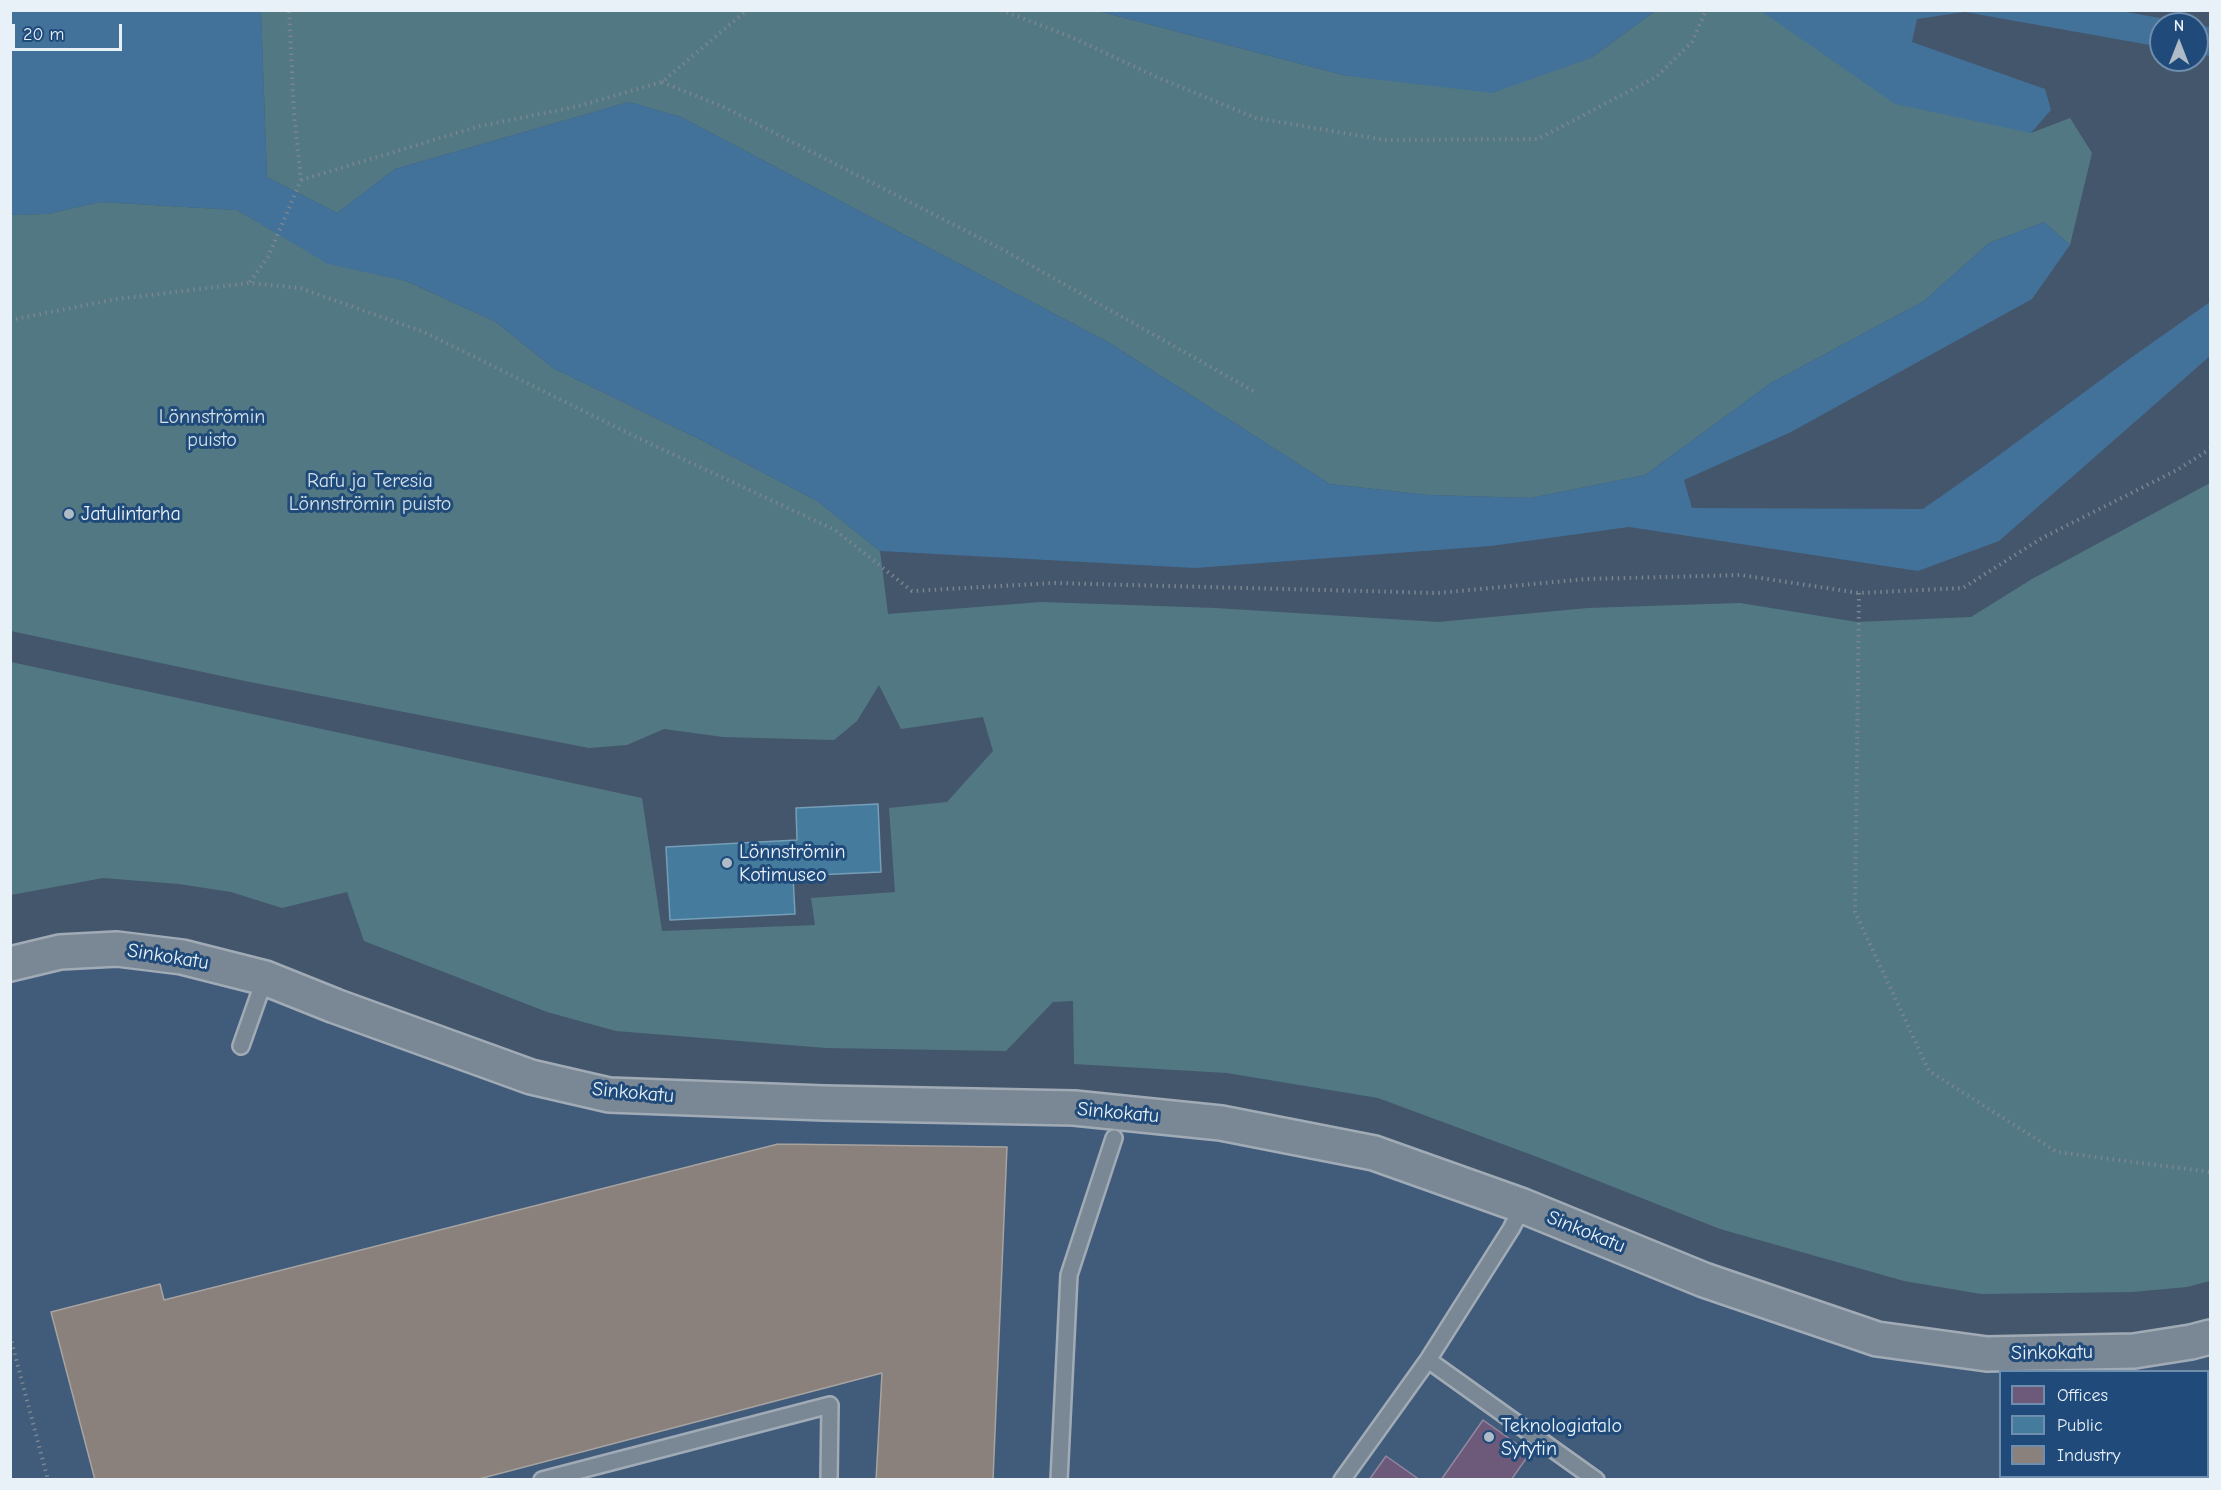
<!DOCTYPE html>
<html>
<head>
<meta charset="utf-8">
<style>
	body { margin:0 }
	#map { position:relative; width:2221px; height:1490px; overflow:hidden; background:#44566b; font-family:"Comic Neue",sans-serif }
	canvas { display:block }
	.frame { position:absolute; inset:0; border:12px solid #e8f1f8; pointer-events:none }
	.legend { position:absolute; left:1999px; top:1370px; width:210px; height:108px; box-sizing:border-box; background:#1f4a7a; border:2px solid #6f8dac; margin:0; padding:8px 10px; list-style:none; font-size:18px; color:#e8f1f8 }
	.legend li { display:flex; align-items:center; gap:12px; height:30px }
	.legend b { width:30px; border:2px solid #6f8dac }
	.north { position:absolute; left:2149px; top:12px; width:60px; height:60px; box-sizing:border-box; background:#1f4a7a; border:2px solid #6f8dac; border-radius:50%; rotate:0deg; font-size:16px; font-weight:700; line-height:24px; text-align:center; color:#e8f1f8 }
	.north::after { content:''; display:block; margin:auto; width:21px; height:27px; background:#afbbc7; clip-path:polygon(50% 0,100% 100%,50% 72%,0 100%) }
	.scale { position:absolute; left:12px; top:24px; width:110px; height:27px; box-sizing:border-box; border:3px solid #e8f1f8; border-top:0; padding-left:8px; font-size:18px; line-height:21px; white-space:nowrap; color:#e8f1f8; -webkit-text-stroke:4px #1f4a7a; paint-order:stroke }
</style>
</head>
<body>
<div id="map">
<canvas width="2221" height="1490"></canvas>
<div class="frame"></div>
<ul class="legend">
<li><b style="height:16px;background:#6d597a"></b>Offices</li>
<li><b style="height:16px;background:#457b9d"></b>Public</li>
<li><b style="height:16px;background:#8a817c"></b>Industry</li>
</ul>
<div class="north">N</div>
<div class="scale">20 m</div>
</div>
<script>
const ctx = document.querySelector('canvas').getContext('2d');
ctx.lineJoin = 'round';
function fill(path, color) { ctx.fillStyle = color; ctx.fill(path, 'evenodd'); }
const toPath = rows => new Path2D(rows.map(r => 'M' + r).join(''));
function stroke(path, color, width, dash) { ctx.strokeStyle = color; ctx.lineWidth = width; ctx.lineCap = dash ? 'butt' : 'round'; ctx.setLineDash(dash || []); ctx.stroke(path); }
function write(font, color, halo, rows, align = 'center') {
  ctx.font = font + ' "Comic Neue",sans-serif'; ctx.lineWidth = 6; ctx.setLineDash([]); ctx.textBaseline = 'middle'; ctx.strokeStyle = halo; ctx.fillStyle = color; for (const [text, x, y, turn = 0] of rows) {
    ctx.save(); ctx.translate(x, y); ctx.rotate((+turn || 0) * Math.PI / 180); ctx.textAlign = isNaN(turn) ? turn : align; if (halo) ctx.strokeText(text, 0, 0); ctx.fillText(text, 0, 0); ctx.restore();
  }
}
const built = toPath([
	[117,949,531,1077,1074,1108,1374,1153,1877,1339,2210,1337,2210,1479,11,1479,10,964],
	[2000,1372,2208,1372,2208,1476,2000,1476]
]);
const green = toPath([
	[261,11,1098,11,1347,76,1591,58,1655,11,1761,11,2031,133,2070,118,2092,153,2070,245,2044,222,1989,243,1924,301,1771,383,1645,475,1531,498,1428,495,1330,484,1108,342,681,117,629,102,395,169,337,213,267,177],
	[100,202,237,210,328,263,406,281,496,322,553,368,701,440,817,501,880,551,888,614,1041,602,1216,608,1438,622,1588,608,1740,603,1857,622,1971,617,2032,579,2210,483,2210,1281,2187,1287,2132,1292,1981,1294,1904,1281,1720,1229,1540,1158,1378,1098,1227,1073,1074,1064,1073,1001,1053,1002,1006,1051,826,1048,616,1031,547,1012,364,941,347,892,282,908,231,892,179,884,103,878,11,895,11,662,642,798,662,931,815,925,811,898,895,892,889,808,947,802,993,751,983,717,901,729,879,685,857,721,834,740,723,737,664,729,627,745,589,748,245,681,11,631,11,215,47,214]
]);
const water = toPath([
	[10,11,261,11,267,177,337,213,395,169,629,102,681,117,1108,342,1330,484,1428,495,1531,498,1645,475,1771,383,1924,301,1989,243,2044,222,2070,245,2032,299,1791,432,1684,480,1692,508,1923,509,1987,464,2132,357,2210,302,2210,356,1999,541,1918,571,1629,527,1491,546,1195,568,880,551,817,501,701,440,553,368,496,322,406,281,328,264,237,210,100,202,47,214,11,215],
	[1098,11,1655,10,1655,11,1591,58,1492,93,1347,76],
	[2121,11,2194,24,2161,24,2161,47,1965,12,1917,19,1912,42,2045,89,2051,110,2031,133,1895,104,1761,11],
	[2197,25,2210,27,2210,56,2197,54]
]);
const offices = toPath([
	[1483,1420,1530,1453,1511,1480,1441,1480,1483,1420],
	[1386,1456,1420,1480,1369,1480,1386,1456]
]);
const public = toPath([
	[878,804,881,872,793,876,795,914,670,920,666,847,797,840,796,808,878,804]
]);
const industry = toPath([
	[778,1144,1007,1147,993,1480,876,1480,882,1373,475,1480,95,1480,51,1312,160,1284,164,1300,778,1144]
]);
const path = toPath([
	[1001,10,1071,37,1159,78,1256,118,1385,140,1538,139,1656,77,1692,42,1706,10],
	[662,82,726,108,1009,253,1255,392],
	[301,180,480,126,575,107,662,82,747,10],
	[250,282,268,257,301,180,294,113,289,10],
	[10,320,117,299,249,283,300,288,424,332,640,439,835,530,912,591,1054,583,1438,593,1586,579,1741,575,1859,593,1963,588,2042,538,2177,470,2210,449],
	[1859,593,1855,912,1929,1071,2057,1152,2210,1172],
	[10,1336,48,1480]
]);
const service = toPath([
	[241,1046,265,978],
	[1428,1360,1596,1480],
	[542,1480,830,1405,829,1480],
	[1059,1480,1069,1275,1114,1138],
	[1342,1480,1428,1360,1511,1229,1523,1206],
	[2073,1480,2075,1476]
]);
const minor = toPath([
	[2208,1456,2210,1451],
	[2194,1480,2195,1476]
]);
const secondary = toPath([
	[10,964,60,952,117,949,182,957,265,978,335,1006,531,1077,609,1095,824,1103,1074,1108,1221,1123,1374,1153,1523,1206,1704,1280,1877,1339,1987,1354,2134,1351,2191,1342,2210,1337]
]);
const markers = [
	[69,514,6,"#afbbc7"],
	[727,863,6,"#afbbc7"],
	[1489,1437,6,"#afbbc7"]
];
const parkNames = [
	["Lönnströmin",212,417],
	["puisto",212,440],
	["Rafu ja Teresia",370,481],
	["Lönnströmin puisto",370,504]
];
const poiNames = [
	["Jatulintarha",81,514],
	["Lönnströmin",739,852],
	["Kotimuseo",739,875],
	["Teknologiatalo",1501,1426],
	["Sytytin",1501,1449]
];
const streetNames = [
	["Sinkokatu",168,957,9],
	["Sinkokatu",633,1093,5],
	["Sinkokatu",1118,1113,5],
	["Sinkokatu",1586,1232,22],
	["Sinkokatu",2052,1353,-1]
];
fill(built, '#415b7b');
fill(green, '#527983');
fill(water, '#42719a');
fill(offices, '#6d597a');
stroke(offices, '#9287a0', 1.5);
fill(public, '#457b9d');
stroke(public, '#769eb8', 1.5);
fill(industry, '#8a817c');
stroke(industry, '#a6a3a1', 1.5);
stroke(service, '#a1abb6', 20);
stroke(minor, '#a1abb6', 36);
stroke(secondary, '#a1abb6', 38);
stroke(path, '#7a8591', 4, [1.5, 4.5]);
stroke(service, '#7a8794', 15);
stroke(minor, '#7a8794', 32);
stroke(secondary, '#7a8794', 33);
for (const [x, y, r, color] of markers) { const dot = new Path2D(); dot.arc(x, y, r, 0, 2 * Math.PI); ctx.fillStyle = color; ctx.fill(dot); stroke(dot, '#1f4a7a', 2); }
write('20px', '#d2e0e7', '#1f4a7a', parkNames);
write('20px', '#e8f1f8', '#1f4a7a', poiNames, 'left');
write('20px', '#e8f1f8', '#1f4a7a', streetNames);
</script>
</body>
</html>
